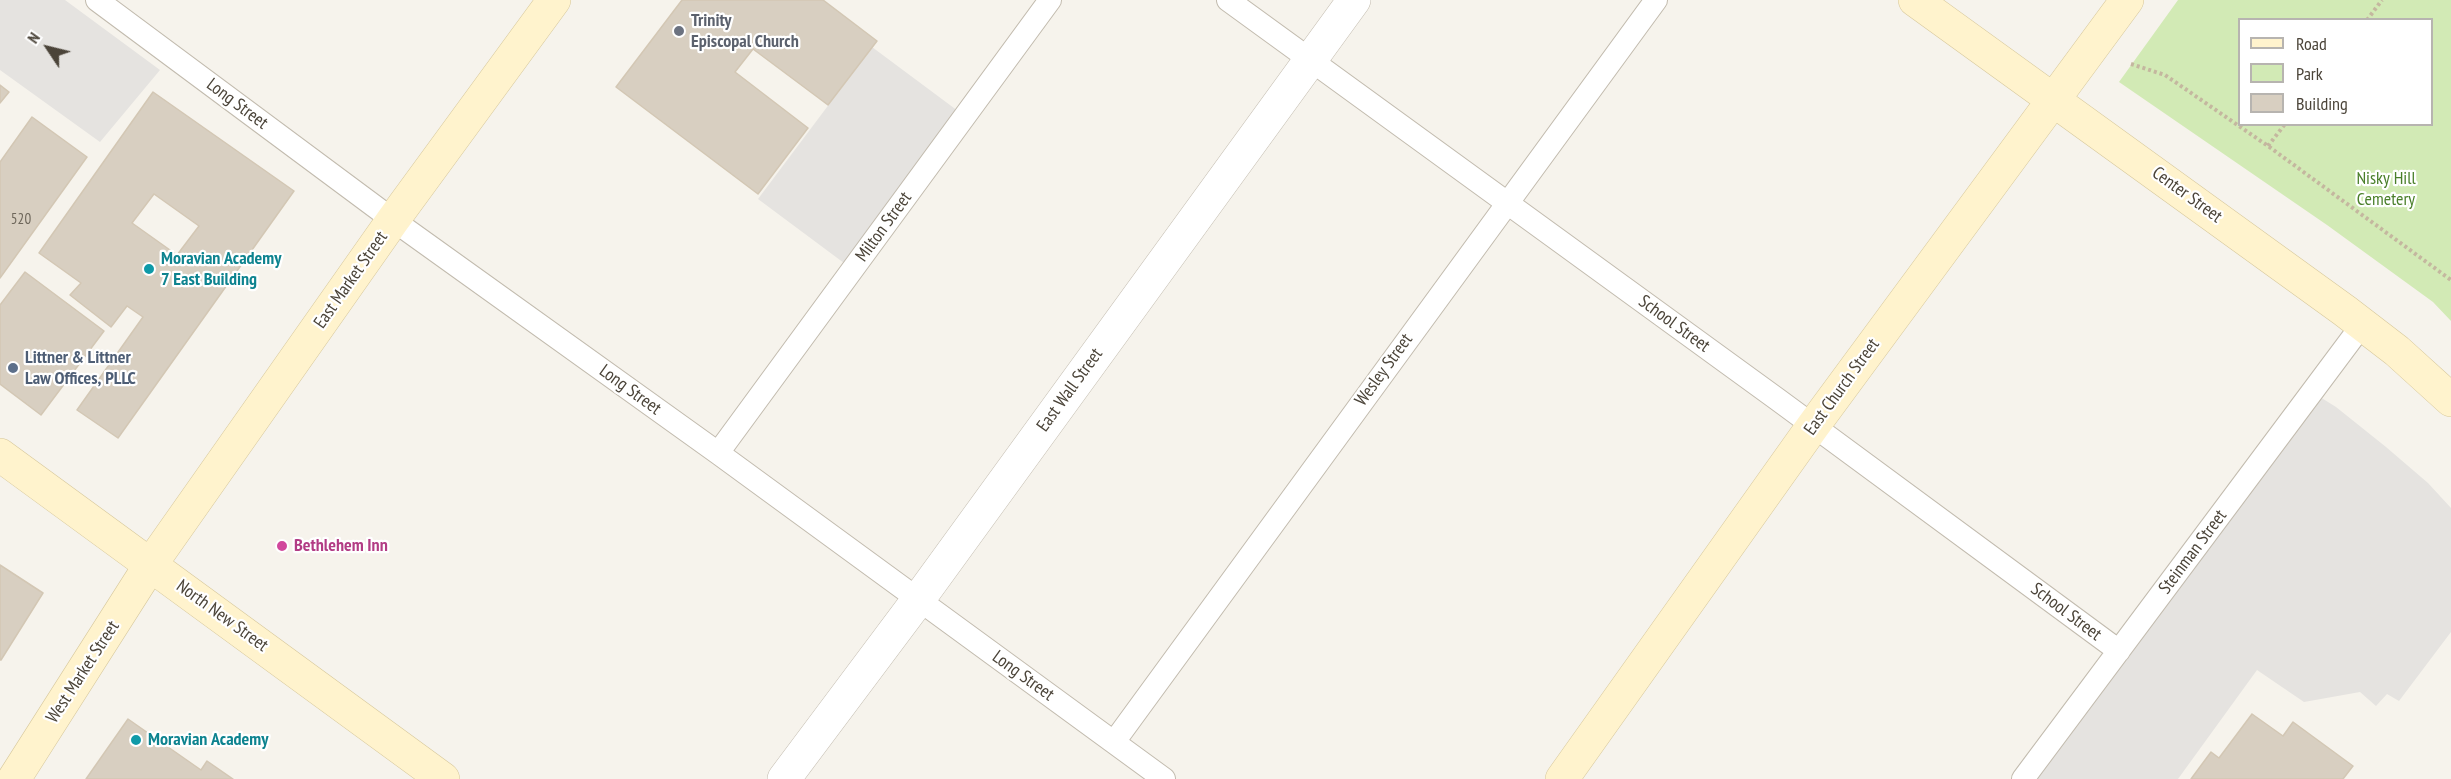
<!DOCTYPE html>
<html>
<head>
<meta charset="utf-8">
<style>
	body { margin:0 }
	#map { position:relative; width:2451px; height:779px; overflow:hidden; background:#f6f3ec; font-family:"PT Sans Narrow",sans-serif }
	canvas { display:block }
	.legend { position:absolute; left:2238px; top:18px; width:195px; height:108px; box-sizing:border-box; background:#fff; border:2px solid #b7b4b0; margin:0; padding:8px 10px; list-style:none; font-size:18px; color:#4b4439 }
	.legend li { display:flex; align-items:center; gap:12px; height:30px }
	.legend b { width:30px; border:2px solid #b7b4b0 }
	.north { position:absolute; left:18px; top:18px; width:60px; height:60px; -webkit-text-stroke:4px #fff; paint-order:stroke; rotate:305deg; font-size:16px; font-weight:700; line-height:24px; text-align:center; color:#4b4439 }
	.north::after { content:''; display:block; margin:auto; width:21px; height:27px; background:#4b4439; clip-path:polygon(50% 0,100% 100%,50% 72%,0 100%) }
</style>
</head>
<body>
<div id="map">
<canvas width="2451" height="779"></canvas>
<ul class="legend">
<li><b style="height:8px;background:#fff3cd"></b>Road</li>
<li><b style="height:16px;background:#d2eab5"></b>Park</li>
<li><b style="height:16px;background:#d8cfc1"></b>Building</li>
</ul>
<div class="north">N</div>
</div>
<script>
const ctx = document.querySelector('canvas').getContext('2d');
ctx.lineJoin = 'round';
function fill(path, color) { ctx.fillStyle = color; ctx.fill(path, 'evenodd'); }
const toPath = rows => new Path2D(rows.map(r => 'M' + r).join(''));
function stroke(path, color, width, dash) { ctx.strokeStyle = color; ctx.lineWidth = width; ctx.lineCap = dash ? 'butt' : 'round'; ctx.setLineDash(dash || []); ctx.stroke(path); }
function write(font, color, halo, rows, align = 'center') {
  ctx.font = font + ' "PT Sans Narrow",sans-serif'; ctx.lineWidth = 4.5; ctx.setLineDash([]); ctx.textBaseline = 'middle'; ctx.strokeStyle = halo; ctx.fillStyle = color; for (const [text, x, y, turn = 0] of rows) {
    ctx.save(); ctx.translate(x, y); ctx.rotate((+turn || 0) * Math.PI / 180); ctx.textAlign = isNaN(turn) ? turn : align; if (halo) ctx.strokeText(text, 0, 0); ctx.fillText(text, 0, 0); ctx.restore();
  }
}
const green = toPath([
	[2178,0,2451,0,2451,321,2433,302,2327,225,2119,82],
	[2240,20,2432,20,2432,124,2240,124]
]);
const parking = toPath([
	[0,0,65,0,160,70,100,142,0,70],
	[872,47,962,114,848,266,758,199],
	[2320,397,2336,407,2386,447,2428,483,2451,508,2451,632,2399,701,2387,694,2376,706,2360,692,2304,702,2257,670,2178,779,2030,779]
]);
const building = toPath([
	[682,0,823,0,877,41,828,105,753,49,735,72,808,128,758,194,616,87,682,0],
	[0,85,9,92,0,103,0,85],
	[153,92,294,191,118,438,77,410,143,317,127,306,111,327,70,295,81,283,39,253,153,92],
	[154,194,199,226,177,255,132,223,154,194],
	[32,117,87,157,0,278,0,162,32,117],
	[25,272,104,331,41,415,0,384,0,305,25,272],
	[0,565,43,593,1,660,0,660,0,565],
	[2252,714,2283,736,2293,722,2353,766,2343,779,2191,779,2211,752,2219,758,2252,714],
	[128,719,201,770,207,761,233,779,86,779,128,719]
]);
const path = toPath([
	[2367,20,2382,0],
	[2131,64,2165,75,2268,146,2451,280],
	[2268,146,2285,124]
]);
const lane = toPath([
	[97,0,393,220,718,453,1164,779],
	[1228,0,1777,399,2119,651],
	[718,453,1050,0],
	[1114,742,1656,0],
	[2023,779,2362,325]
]);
const street = toPath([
	[784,779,918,600,1354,0]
]);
const secondary = toPath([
	[1915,0,2345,311,2397,351,2451,400],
	[0,455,443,779],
	[14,779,151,564,393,220,554,0],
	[1562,779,1813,426,2127,0]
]);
const markers = [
	[679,31,6,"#6b7280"],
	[149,269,6,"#0f9aa8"],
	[13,368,6,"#5c6f8a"],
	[282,546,6,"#d1479c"],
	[136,740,6,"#0f9aa8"]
];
const numberNames = [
	["520",21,220]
];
const worshipNames = [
	["Trinity",691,21],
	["Episcopal Church",691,42]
];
const streetNames = [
	["Long Street",237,104,37],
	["Center Street",2187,195,36],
	["Milton Street",884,227,-54],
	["East Market Street",351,280,-55],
	["School Street",1674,324,36],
	["Wesley Street",1384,370,-54],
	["East Church Street",1842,387,-54],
	["Long Street",630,390,36],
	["East Wall Street",1070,390,-54],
	["Steinman Street",2193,552,-53],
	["School Street",2066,612,37],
	["North New Street",222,616,36],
	["West Market Street",83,672,-57],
	["Long Street",1023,676,36]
];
const parkNames = [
	["Nisky Hill",2386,179],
	["Cemetery",2386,200]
];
const cultureNames = [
	["Moravian Academy",161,259],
	["7 East Building",161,280],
	["Moravian Academy",148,740]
];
const serviceNames = [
	["Littner & Littner",25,358],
	["Law Offices, PLLC",25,379]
];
const hotelNames = [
	["Bethlehem Inn",294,546]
];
fill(green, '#d2eab5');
fill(parking, '#e5e3e0');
fill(building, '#d8cfc1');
stroke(building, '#d3c7b4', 1.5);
stroke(lane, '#c2bbae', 24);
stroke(street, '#c2bbae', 34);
stroke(secondary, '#d6c79b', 34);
stroke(path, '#c4b79f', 4, [3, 3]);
stroke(lane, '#fff', 22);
stroke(street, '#fff', 33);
stroke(secondary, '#fff3cd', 33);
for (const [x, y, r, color] of markers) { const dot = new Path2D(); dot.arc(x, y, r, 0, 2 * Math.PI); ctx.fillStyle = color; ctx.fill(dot); stroke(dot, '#fff', 2); }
write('15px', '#6e675b', null, numberNames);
write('bold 18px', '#5b616d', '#fff', worshipNames, 'left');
write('18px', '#4b4439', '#fff', streetNames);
write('18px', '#4a7f2a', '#fff', parkNames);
write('bold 18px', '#0d838f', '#fff', cultureNames, 'left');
write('bold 18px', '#4e5e75', '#fff', serviceNames, 'left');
write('bold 18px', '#b23c85', '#fff', hotelNames, 'left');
</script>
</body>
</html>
